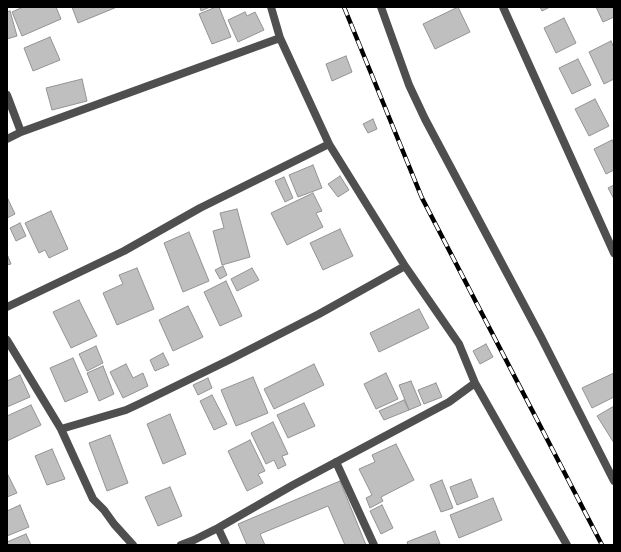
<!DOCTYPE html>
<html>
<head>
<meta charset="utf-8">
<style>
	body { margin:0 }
	#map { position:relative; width:621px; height:552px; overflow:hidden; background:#fff; font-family:"Fira Sans Condensed",sans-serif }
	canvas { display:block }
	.frame { position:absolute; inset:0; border:8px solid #000; pointer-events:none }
</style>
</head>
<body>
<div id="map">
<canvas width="621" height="552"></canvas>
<div class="frame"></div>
</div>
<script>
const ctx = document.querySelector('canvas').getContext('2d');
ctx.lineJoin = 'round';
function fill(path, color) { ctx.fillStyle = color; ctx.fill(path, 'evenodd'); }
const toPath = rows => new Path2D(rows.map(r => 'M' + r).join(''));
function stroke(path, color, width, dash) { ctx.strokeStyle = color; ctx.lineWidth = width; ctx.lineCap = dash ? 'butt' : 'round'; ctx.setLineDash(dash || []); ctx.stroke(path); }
const building = toPath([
	[23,7,56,7,61,19,22,36,12,12,23,7],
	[72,7,117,7,78,23,72,7],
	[200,7,210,7,201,11,200,7],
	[216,7,219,7,231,37,212,44,199,14,216,7],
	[458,7,470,32,435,49,423,24,458,7],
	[540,7,550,7,542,11,540,7],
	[596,7,614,7,614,17,603,22,596,7],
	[10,11,17,36,7,39,7,12,10,11],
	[245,12,247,16,255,12,264,30,238,42,228,20,245,12],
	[564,18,576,43,556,53,544,28,564,18],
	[50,37,60,60,33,71,24,48,50,37],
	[611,41,614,48,614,79,604,84,589,52,611,41],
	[346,56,352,72,332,81,326,64,346,56],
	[578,59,591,85,572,94,559,68,578,59],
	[82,79,87,101,52,110,46,88,82,79],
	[595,99,609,126,589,136,575,109,595,99],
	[373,119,377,129,368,133,363,124,373,119],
	[612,140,614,144,614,170,606,174,594,149,612,140],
	[313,165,322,188,298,197,289,175,313,165],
	[340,176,349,190,338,197,328,184,340,176],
	[284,177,293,198,285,202,275,181,284,177],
	[614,185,614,199,608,188,614,185],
	[313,193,322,211,316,213,323,227,287,245,271,213,313,193],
	[7,197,15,214,7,218,7,197],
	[237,209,250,257,222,265,213,231,224,228,220,213,237,209],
	[51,211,68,249,49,258,45,250,39,253,25,223,51,211],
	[20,223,26,236,16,241,10,228,20,223],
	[340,229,353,256,323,270,310,243,340,229],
	[189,232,209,281,183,292,164,243,189,232],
	[7,254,11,264,7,265,7,254],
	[223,266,227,275,220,279,215,270,223,266],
	[137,268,154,309,117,325,103,293,123,284,119,275,137,268],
	[252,268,259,280,237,291,231,279,252,268],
	[226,281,242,316,220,326,204,292,226,281],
	[79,300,97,336,71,348,53,312,79,300],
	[188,306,203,337,173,351,159,320,188,306],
	[419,309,429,328,379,352,370,333,419,309],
	[486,344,493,357,480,364,473,351,486,344],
	[96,346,103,363,87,371,79,354,96,346],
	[163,353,169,365,155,371,150,360,163,353],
	[73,358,88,392,65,402,50,368,73,358],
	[126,364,133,378,143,373,148,386,123,398,110,372,126,364],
	[314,364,324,385,274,409,264,389,314,364],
	[103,366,114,394,99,401,87,373,103,366],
	[386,373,398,399,376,409,364,384,386,373],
	[614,373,614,397,592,408,582,388,614,373],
	[20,375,30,397,7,407,7,381,20,375],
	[253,377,268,413,236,426,221,390,253,377],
	[208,378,212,388,198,395,193,385,208,378],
	[411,381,421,405,409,410,399,385,411,381],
	[436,383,442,397,424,404,418,390,436,383],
	[212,395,227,424,214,430,200,401,212,395],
	[404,400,409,410,384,420,379,411,404,400],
	[304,403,315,426,288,438,277,415,304,403],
	[31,405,41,425,7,441,7,416,31,405],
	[614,406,614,443,597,416,614,406],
	[170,414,186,454,163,464,147,424,170,414],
	[273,422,288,454,282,456,286,465,278,469,274,460,266,464,251,433,273,422],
	[110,435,128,483,107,491,89,443,110,435],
	[250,440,265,471,258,474,263,483,247,491,228,451,250,440],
	[396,444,414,480,381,497,383,501,370,508,366,498,372,495,359,469,375,462,372,455,396,444],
	[52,449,65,479,47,485,35,456,52,449],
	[7,473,17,493,7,497,7,473],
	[471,479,478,497,457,505,450,487,471,479],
	[442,480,453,508,441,512,430,485,442,480],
	[340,481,366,545,345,545,328,506,260,534,265,545,247,545,238,524,340,481],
	[170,487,182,516,158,526,145,497,170,487],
	[493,498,502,520,459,538,450,515,493,498],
	[20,505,29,527,7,536,7,511,20,505],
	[382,505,393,528,381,534,370,511,382,505],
	[435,531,440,544,408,545,407,542,435,531],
	[26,534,31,545,7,545,7,542,26,534]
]);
const minor = toPath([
	[271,7,280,38,329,144],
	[381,7,409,85,425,119,541,337,614,481],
	[503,7,614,253],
	[7,95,21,132],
	[7,139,21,132,280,38],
	[7,307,124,251,200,208,329,144,405,266],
	[7,340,61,429,93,499,104,510,114,524,133,545],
	[475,383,567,545],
	[61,429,126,410,141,403,231,359,319,314,405,266,459,344,475,383,449,402,293,485,218,528,194,540,181,545],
	[336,462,374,545],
	[218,528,226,545]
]);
const rail = toPath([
	[344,7,422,198,602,545]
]);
fill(building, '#bfbfbf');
stroke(building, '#939393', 1);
stroke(minor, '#4f4f4f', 8);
stroke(rail, '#000', 4.5);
stroke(rail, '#fff', 3, [9]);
</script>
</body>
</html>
